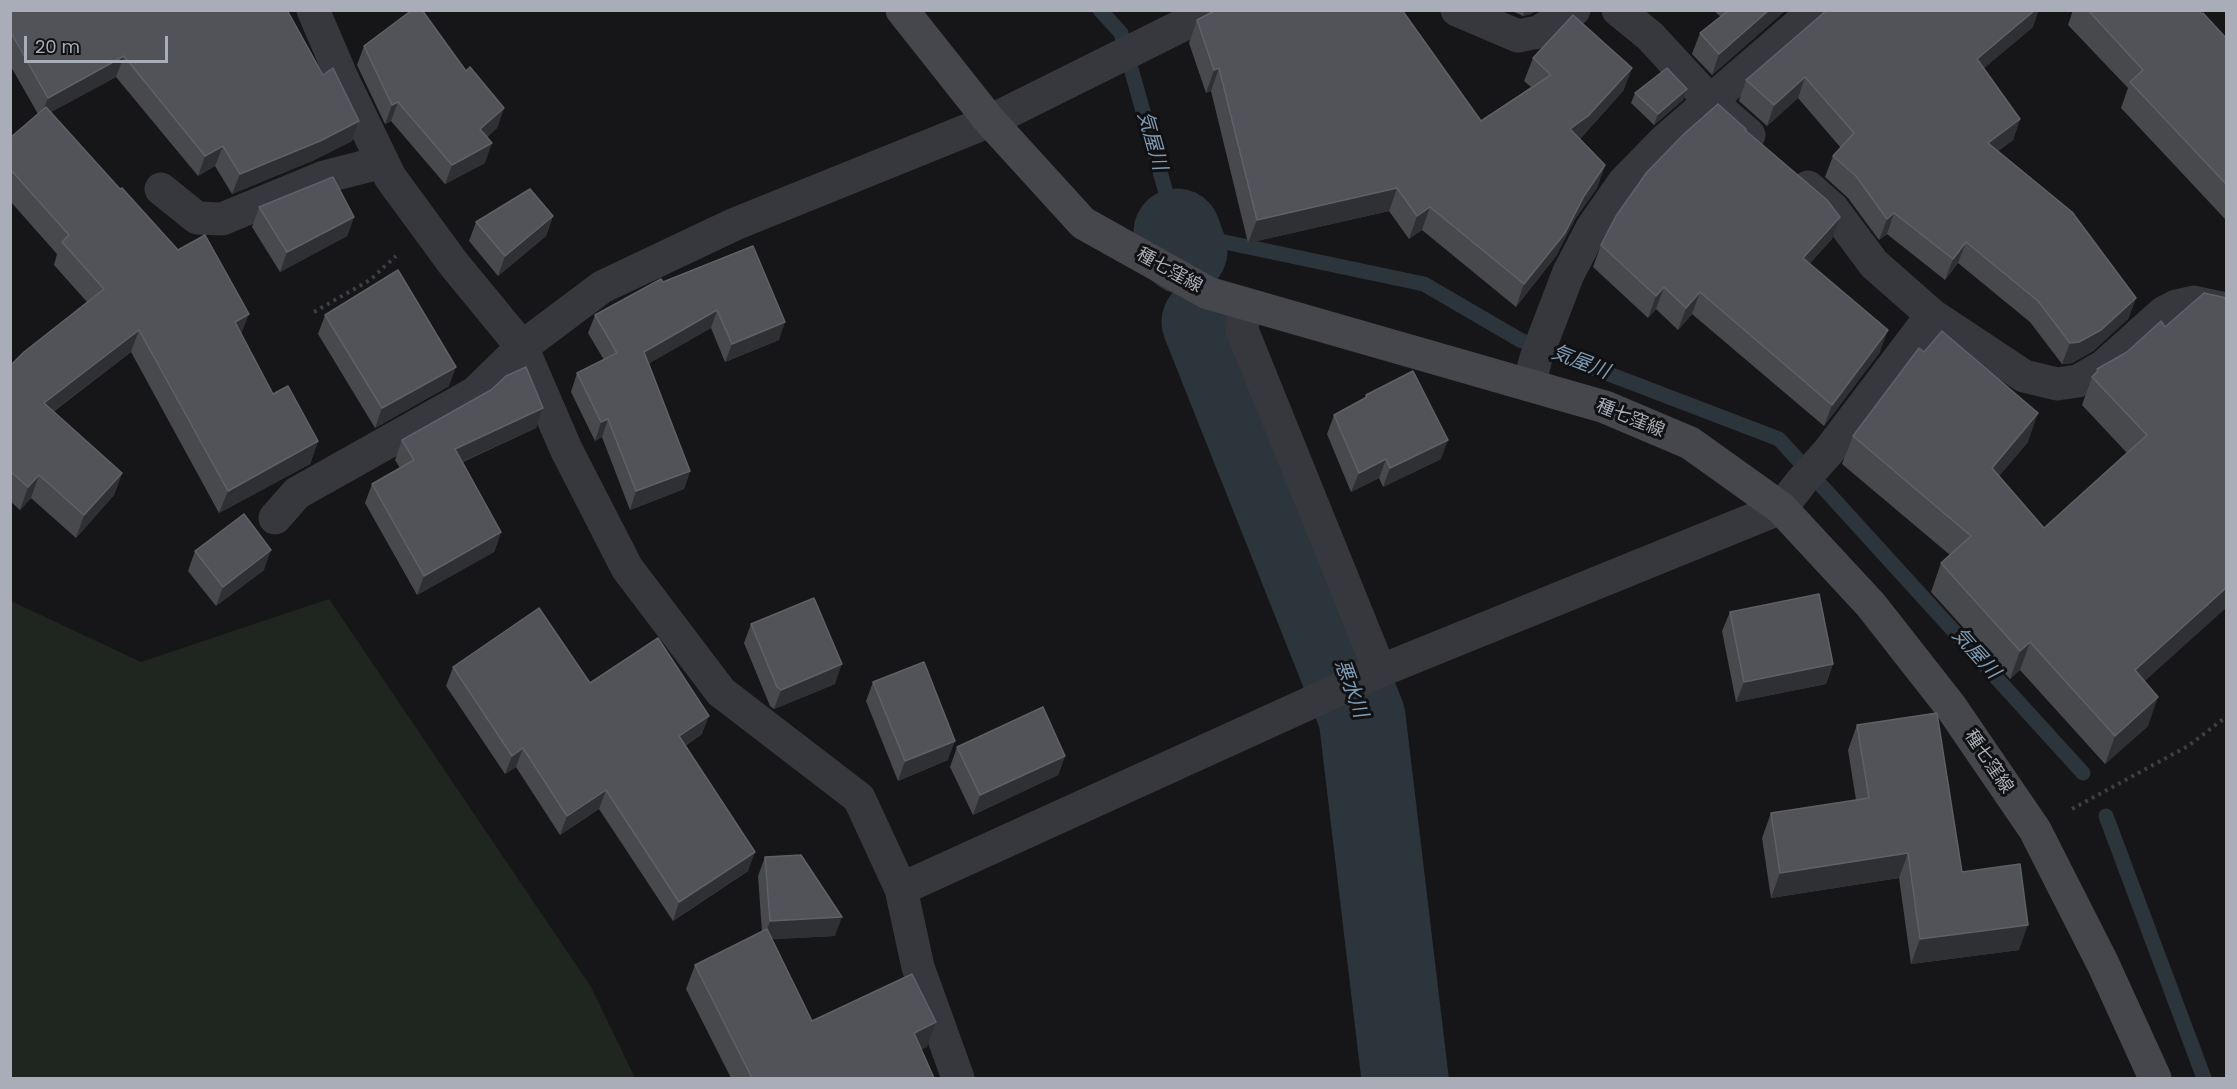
<!DOCTYPE html>
<html>
<head>
<meta charset="utf-8">
<style>
	body { margin:0 }
	#map { position:relative; width:2237px; height:1089px; overflow:hidden; background:#161618; font-family:Poppins,sans-serif }
	canvas { display:block }
	.frame { position:absolute; inset:0; border:12px solid #a8adb8; pointer-events:none }
	.scale { position:absolute; left:24px; top:36px; width:144px; height:27px; box-sizing:border-box; border:3px solid #a8adb8; border-top:0; padding-left:8px; font-size:18px; line-height:21px; white-space:nowrap; color:#a8adb8; -webkit-text-stroke:4px #111113; paint-order:stroke }
</style>
</head>
<body>
<div id="map">
<canvas width="2237" height="1089"></canvas>
<div class="frame"></div>
<div class="scale">20 m</div>
</div>
<script>
const ctx = document.querySelector('canvas').getContext('2d');
ctx.lineJoin = 'round';
function fill(path, color) { ctx.fillStyle = color; ctx.fill(path, 'evenodd'); }
const toPath = rows => new Path2D(rows.map(r => 'M' + r).join(''));
function stroke(path, color, width, dash) { ctx.strokeStyle = color; ctx.lineWidth = width; ctx.lineCap = dash ? 'butt' : 'round'; ctx.setLineDash(dash || []); ctx.stroke(path); }
function write(font, color, halo, rows, align = 'center') {
  ctx.font = font + ' Poppins,"Noto Sans JP",sans-serif'; ctx.lineWidth = 6; ctx.setLineDash([]); ctx.textBaseline = 'middle'; ctx.strokeStyle = halo; ctx.fillStyle = color; for (const [text, x, y, turn = 0] of rows) {
    ctx.save(); ctx.translate(x, y); ctx.rotate((+turn || 0) * Math.PI / 180); ctx.textAlign = isNaN(turn) ? turn : align; if (halo) ctx.strokeText(text, 0, 0); ctx.fillText(text, 0, 0); ctx.restore();
  }
}
const green = toPath([
	[329,599,591,987,635,1078,11,1078,11,601,141,662]
]);
const stream = toPath([
	[1100,10,1121,33,1177,232,1424,284,1520,340,1779,439,2083,773],
	[2106,816,2204,1078]
]);
const river = toPath([
	[1177,232,1184,251],
	[1205,322,1362,717,1405,1078]
]);
const path = toPath([
	[314,312,370,280,396,256],
	[2072,809,2188,746,2226,717]
]);
const minor = toPath([
	[313,10,343,80,390,177,453,263,522,347,566,449,627,568,721,692,859,798,901,889,918,967,958,1078],
	[1457,10,1518,36,1538,32,1574,10],
	[1618,10,1650,36,1710,101,1749,135],
	[1808,187,1833,209,1874,264,1932,315,2024,376,2057,384,2078,381,2104,366,2163,313,2176,306,2194,302,2226,309],
	[161,189,197,218,222,219,324,177,383,162],
	[1245,304,1242,330,1380,671],
	[1529,385,1536,358,1568,274,1592,228,1624,182,1664,141,1812,13],
	[275,518,297,493,475,393,522,347,602,287,735,224,990,121,1213,10],
	[901,889,1380,671,1781,508,1802,481,1829,451,1932,315]
]);
const secondary = toPath([
	[902,10,990,121,1083,223,1208,293,1605,407,1690,443,1781,508,1871,605,1951,707,2035,830,2103,964,2155,1078]
]);
const wall = toPath([
	[10,10,323,75,359,121,352,141,312,161,232,194,215,166,198,176,116,77,51,112,241,334,273,394,318,441,310,464,219,513,131,352,53,412,122,473,114,495,76,538,31,498,20,510,10,501,10,366,87,302,54,265,57,254,10,201,10,138,38,114,10,65],
	[1510,10,1537,10,1531,14,1523,16],
	[1713,10,1786,10,1712,75,1692,54,1700,33,1721,17],
	[2073,10,2198,10,2226,38,2226,220,2121,108,2128,88,2068,25],
	[1197,20,1481,121,1531,87,1524,81,1533,58,1632,68,1623,91,1580,139,1605,165,1597,188,1575,219,1556,256,1516,307,1422,230,1409,239,1389,211,1248,243,1211,91,1206,93,1189,43],
	[2033,27,1984,68,2020,119,2013,140,1998,151,2136,298,2128,319,2093,351,2072,363,2062,364,2030,322,1958,263,1945,280,1887,234,1879,240,1848,198,1825,177,1833,156,1841,148,1798,98,1767,126,1739,101,1746,80],
	[364,46,466,71,504,108,497,128,487,137,485,163,445,184,391,121,385,124,357,65],
	[1687,89,1683,100,1654,125,1631,103,1635,93],
	[1746,129,1746,131,1832,239,1810,263,1880,352,1824,426,1692,314,1678,330,1656,309,1648,318,1593,267,1601,245],
	[259,207,354,217,347,236,280,272,252,227],
	[553,216,546,236,498,276,469,241,476,222],
	[663,282,779,340,725,362,711,328,649,363,690,471,684,489,630,510,602,437,595,441,571,392,577,373,604,360,588,333,595,315],
	[325,315,449,386,375,428,318,334],
	[2161,321,2144,681,2148,726,2105,764,2020,670,2010,679,1931,592,1941,563,1950,555,1842,464,1853,436,2028,442,1999,476,2044,528,2127,453,2082,405,2092,377,2095,373,2097,369,2127,352],
	[1366,395,1441,459,1383,487,1379,478,1351,492,1327,434,1334,415,1365,398],
	[543,408,536,428,463,462,501,532,494,552,417,595,365,503,372,484,400,468,395,460,402,440],
	[195,551,264,570,216,606,188,571],
	[1730,612,1833,664,1826,684,1736,702,1722,631],
	[751,624,835,684,774,709,770,706,744,643],
	[453,667,590,683,702,734,685,746,748,871,673,921,599,809,560,835,516,767,505,774,446,686],
	[873,682,948,760,898,781,866,701],
	[1857,725,1962,872,2019,950,1911,964,1899,878,1771,898,1762,838,1771,813,1856,800,1848,750],
	[957,747,1065,756,1058,775,973,815,950,767],
	[765,857,835,936,772,939,812,1021,927,1047,921,1049,934,1078,731,1078,686,989,695,965,762,932,758,876]
]);
const shadedWall = toPath([
	[1525,10,1537,10,1531,14,1523,16],
	[1769,10,1786,10,1712,75,1719,54],
	[2035,10,2039,10,2033,27,1970,80,1977,59],
	[124,56,116,77,40,118,48,98],
	[1219,68,1211,91,1206,93,1214,70],
	[1632,68,1623,91,1580,139,1570,129],
	[1805,77,1798,98,1767,126,1774,105],
	[1687,89,1683,100,1654,125,1658,114],
	[398,102,391,121,385,124,392,105],
	[504,108,497,128,473,149,480,129],
	[2020,119,2013,140,1980,164,1988,143],
	[359,121,352,141,312,161,232,194,240,174],
	[492,143,485,163,445,184,452,165],
	[223,146,215,166,198,176,205,156],
	[1605,165,1597,188,1575,219,1556,256,1516,307,1524,284],
	[1397,188,1389,211,1248,243,1257,220],
	[1430,207,1422,230,1409,239,1417,216],
	[1894,213,1887,234,1879,240,1887,219],
	[553,216,546,236,498,276,505,256],
	[354,217,347,236,280,272,287,252],
	[1840,217,1832,239,1795,280,1803,258],
	[1966,242,1958,263,1945,280,1953,259],
	[1664,287,1656,309,1648,318,1656,296],
	[1700,292,1692,314,1678,330,1686,308],
	[2136,298,2128,319,2093,351,2072,363,2062,364,2070,343],
	[717,310,711,328,638,370,644,352],
	[249,314,240,337,235,322],
	[785,322,779,340,725,362,732,344],
	[139,330,131,352,35,425,44,403],
	[1888,330,1880,352,1824,426,1832,405],
	[456,367,449,386,375,428,382,408],
	[543,408,536,428,448,468,455,449],
	[2038,413,2028,442,1981,497,1992,468],
	[608,419,602,437,595,441,601,422],
	[1448,440,1441,459,1383,487,1390,468],
	[318,441,310,464,219,513,228,491],
	[1386,459,1379,478,1351,492,1359,473],
	[690,471,684,489,630,510,636,491],
	[122,473,114,495,76,538,84,515],
	[39,475,31,498,20,510,28,487],
	[501,532,494,552,417,595,424,576],
	[271,550,264,570,216,606,223,587],
	[2226,588,2226,608,2125,699,2135,670],
	[2030,642,2020,670,2010,679,2020,651],
	[842,664,835,684,774,709,781,690],
	[1833,664,1826,684,1736,702,1744,682],
	[2158,697,2148,726,2105,764,2115,736],
	[709,716,702,734,672,754,679,736],
	[955,741,948,760,898,781,905,761],
	[523,748,516,767,505,774,512,756],
	[1065,756,1058,775,973,815,980,795],
	[606,790,599,809,560,835,567,816],
	[755,852,748,871,673,921,679,902],
	[1908,853,1899,878,1771,898,1780,873],
	[842,917,835,936,763,940,770,921],
	[2028,925,2019,950,1911,964,1920,939],
	[936,1022,927,1047,905,1057,914,1033]
]);
const building = toPath([
	[10,10,287,10,323,75,333,68,359,121,320,141,240,174,223,146,205,156,124,56,48,98,10,31,10,10],
	[412,10,422,10,466,71,470,67,504,108,480,129,492,143,452,165,398,102,392,105,364,46,412,10],
	[1216,10,1402,10,1481,121,1551,75,1533,58,1573,15,1632,68,1588,116,1570,129,1605,165,1584,196,1565,233,1524,284,1430,207,1417,216,1397,188,1257,220,1219,68,1214,70,1197,20,1216,10],
	[1729,10,1769,10,1719,54,1700,33,1729,10],
	[1827,10,2035,10,1977,59,2020,119,1988,143,2072,212,2136,298,2101,330,2079,342,2070,343,2038,301,1966,242,1953,259,1894,213,1887,219,1856,176,1833,156,1854,133,1805,77,1774,105,1746,80,1827,10],
	[2088,10,2198,10,2202,14,2203,13,2226,38,2226,184,2130,82,2143,70,2088,10],
	[1667,68,1687,89,1658,114,1635,93,1667,68],
	[1718,104,1746,129,1745,130,1827,200,1840,217,1803,258,1888,330,1832,405,1700,292,1686,308,1664,287,1656,296,1601,245,1616,216,1647,172,1685,133,1718,104],
	[46,107,120,189,122,188,178,250,205,235,249,314,235,322,273,394,288,386,318,441,228,491,139,330,44,403,122,473,84,515,39,475,28,487,10,471,10,366,24,352,104,289,62,242,69,235,10,169,10,138,46,107],
	[333,177,354,217,287,252,259,207,333,177],
	[530,189,553,216,505,256,476,222,530,189],
	[753,246,785,322,732,344,717,310,644,352,690,471,636,491,608,419,601,422,577,373,617,353,595,315,661,279,663,282,753,246],
	[398,270,456,367,382,408,325,315,398,270],
	[2204,293,2226,298,2226,588,2135,670,2158,697,2115,736,2030,642,2020,651,1941,563,1971,536,1853,436,1919,348,1924,352,1942,331,2038,413,1992,468,2044,528,2147,435,2092,377,2098,371,2097,369,2127,352,2161,321,2165,327,2204,293],
	[526,367,543,408,455,449,501,532,424,576,372,484,414,460,402,440,491,390,506,376,526,367],
	[1413,371,1448,440,1390,468,1386,459,1359,473,1334,415,1367,397,1366,395,1413,371],
	[244,514,271,550,223,587,195,551,244,514],
	[1819,594,1833,664,1744,682,1730,612,1819,594],
	[814,598,842,664,781,690,777,687,751,624,814,598],
	[539,608,590,683,658,638,709,716,679,736,755,852,679,902,606,790,567,816,523,748,512,756,453,667,539,608],
	[924,662,955,741,905,761,873,682,924,662],
	[1043,707,1065,756,980,795,957,747,1043,707],
	[1937,713,1962,872,2020,864,2028,925,1920,939,1908,853,1780,873,1771,813,1869,798,1857,725,1937,713],
	[801,855,842,917,770,921,765,857,801,855],
	[767,929,812,1021,912,974,936,1022,914,1033,934,1078,752,1078,695,965,767,929]
]);
const streetNames = [
	["種七窪線",1169,271,29],
	["種七窪線",1630,419,22],
	["種七窪線",1988,762,56]
];
const waterNames = [
	["気屋川",1151,141,74],
	["気屋川",1580,363,21],
	["気屋川",1975,654,48],
	["悪水川",1350,689,70]
];
fill(green, '#1e261f');
stroke(stream, '#2c353c', 15);
stroke(river, '#2c353c', 87);
stroke(path, '#3d3f44', 4, [3, 4.5]);
stroke(minor, '#37383d', 33);
stroke(secondary, '#45474d', 33);
fill(wall, '#47494d');
fill(shadedWall, '#2f3033');
fill(building, '#525359');
stroke(building, '#5f6168', 1.5);
write('18px', '#a8adb8', '#111113', streetNames);
write('italic 20px', '#7f9bb3', '#111113', waterNames);
</script>
</body>
</html>
